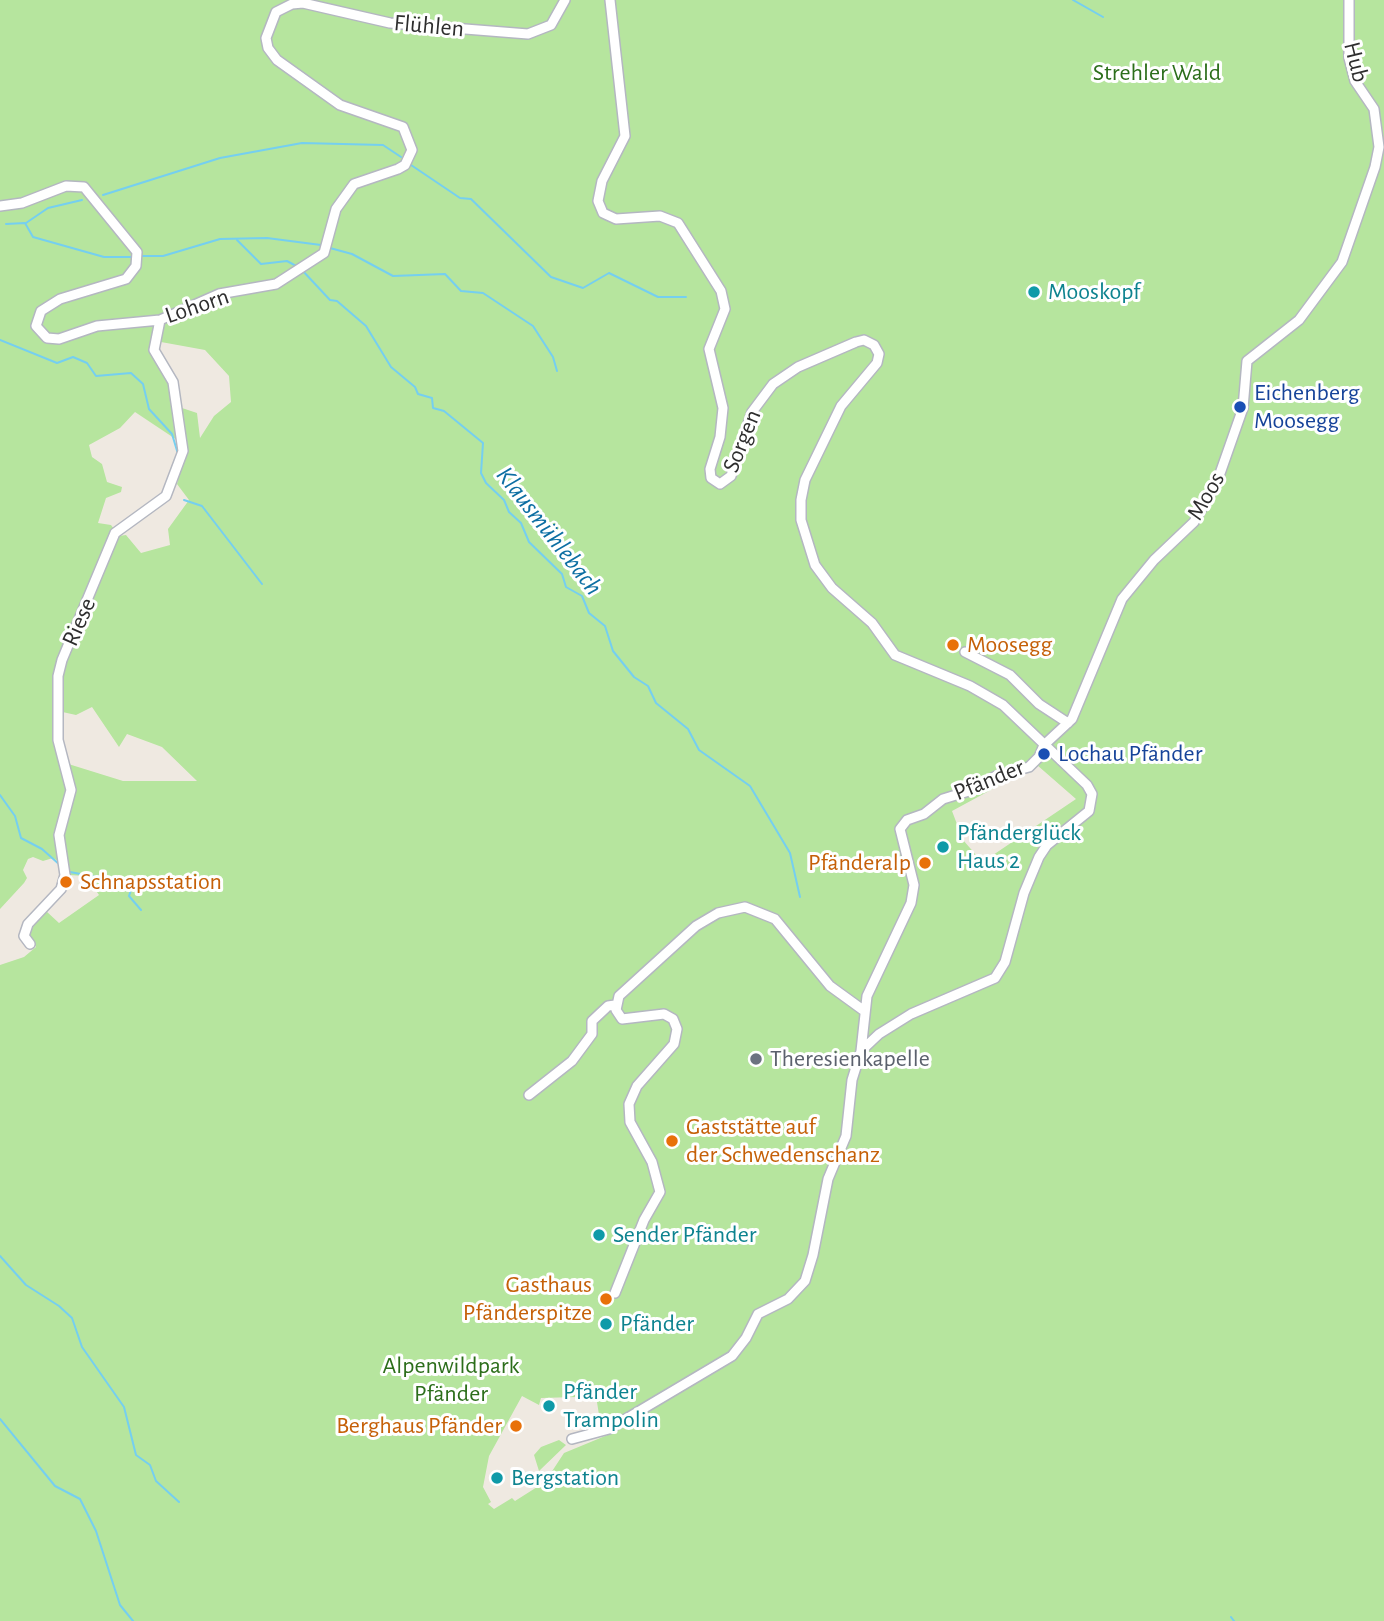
<!DOCTYPE html>
<html>
<head>
<meta charset="utf-8">
<style>
	body { margin:0 }
	canvas { display:block; background:#efe9e1 }
</style>
</head>
<body>
<canvas width="1384" height="1621"></canvas>
<script>
const ctx = document.querySelector('canvas').getContext('2d');
ctx.lineJoin = 'round';
function fill(path, color) { ctx.fillStyle = color; ctx.fill(path, 'evenodd'); }
const toPath = rows => new Path2D(rows.map(r => 'M' + r).join(''));
function stroke(path, color, width, dash) { ctx.strokeStyle = color; ctx.lineWidth = width; ctx.lineCap = dash ? 'butt' : 'round'; ctx.setLineDash(dash || []); ctx.stroke(path); }
function write(font, color, halo, rows, align = 'center') {
  ctx.font = font + ' "Alegreya Sans",sans-serif'; ctx.lineWidth = 6; ctx.setLineDash([]); ctx.textBaseline = 'middle'; ctx.strokeStyle = halo; ctx.fillStyle = color; for (const [text, x, y, turn = 0] of rows) {
    ctx.save(); ctx.translate(x, y); ctx.rotate((+turn || 0) * Math.PI / 180); ctx.textAlign = isNaN(turn) ? turn : align; if (halo) ctx.strokeText(text, 0, 0); ctx.fillText(text, 0, 0); ctx.restore();
  }
}
const green = toPath([
	[0,0,1384,0,1384,1621,0,1621,0,965,24,957,36,947,28,934,34,921,46,911,59,923,99,895,86,876,69,875,69,868,53,858,43,861,33,857,28,859,23,870,27,878,24,883,0,909],
	[161,337,161,342,205,350,229,376,231,402,214,416,200,438,197,413,179,407,157,351],
	[135,412,180,442,182,465,177,484,189,500,168,529,170,545,141,553,126,535,119,536,111,525,98,523,106,498,121,492,122,487,107,482,102,464,92,457,89,445,120,428],
	[92,707,119,747,127,734,162,747,197,781,123,781,62,762,58,711,76,715],
	[1037,765,1076,799,993,855,977,856,963,840,952,811],
	[590,1391,596,1396,600,1421,606,1428,610,1426,610,1434,564,1453,545,1482,515,1501,512,1498,494,1509,488,1504,491,1502,483,1487,489,1456,522,1396,539,1405,541,1398,576,1397,577,1392],
	[559,1440,566,1445,539,1471,534,1455,541,1447]
]);
const stream = toPath([
	[1073,0,1103,17],
	[411,165,460,198,471,199,551,277,583,288,609,273,658,297,686,297],
	[103,195,220,158,302,143,383,145,401,157],
	[26,223,48,208,82,200],
	[6,224,25,223,33,237,104,257,132,257],
	[237,240,261,264,287,261,298,267],
	[330,248,352,254,393,276,445,274,461,291,483,293,533,326,553,357,557,371],
	[141,256,163,256,220,239,267,238,321,245],
	[302,270,330,300,337,301,366,326,391,367,415,387,418,394,432,398,433,408,444,411,483,443,481,473,486,483,504,500,509,512,521,523,529,542,562,574,566,587,582,596,589,613,605,626,613,651,634,677,648,686,656,703,688,729,699,750,750,786,790,853,800,897],
	[0,340,57,363,73,357,87,363,96,376,131,373,143,384,149,409,172,434,178,454],
	[184,500,202,506,262,584],
	[0,795,15,816,21,838,42,849,60,865],
	[70,872,133,884,129,896,141,910],
	[0,1256,26,1285,59,1306,72,1318,82,1347,124,1407,136,1455,150,1465,156,1481,179,1502],
	[0,1419,55,1486,80,1499,96,1531,120,1605,133,1621],
	[1231,1617,1234,1621]
]);
const minor = toPath([
	[610,0,625,136,602,181,598,201,603,213,616,219,660,216,678,223,721,291,725,309,709,349,723,408,720,437,710,469,711,478,720,484,731,476,752,412,773,384,798,367,856,342,864,340,874,345,879,354,877,363,841,406,805,480,801,500,801,520,815,565,832,588,872,623,895,655,970,686,1003,705,1087,785,1092,794,1089,811,1047,845,1039,857,1024,893,1005,962,995,978,911,1014,879,1034,861,1051],
	[0,206,22,203,66,186,84,187,137,252,136,266,126,279,60,299,41,311,36,326,47,338,59,339,97,326,160,320,219,294,276,284,324,253,336,209,354,184,398,169,405,165,412,150,403,127,340,105,277,60,268,48,266,38,276,12,292,4,303,3,390,23,528,34,551,25,565,0],
	[965,652,1010,675,1039,704,1068,723],
	[30,944,24,936,28,924,61,889,65,875,59,835,71,790,58,740,58,676,62,660,115,533,166,496,183,451,173,382,154,350,160,320],
	[529,1095,572,1061,592,1034,592,1021,608,1006,615,1005],
	[615,1293,644,1220,660,1192,652,1162,630,1122,629,1104,637,1086,674,1044,677,1029,673,1019,664,1014,622,1019,616,1010,619,996,696,926,718,913,745,907,775,919,830,986,863,1010],
	[572,1439,609,1429,732,1356,746,1338,758,1314,788,1299,805,1281,813,1255,828,1179,846,1136,852,1080,861,1051,867,996,911,903,914,885,900,829,907,820,924,814,943,799,969,791,996,776,1029,767,1039,757,1044,745,1072,719,1122,599,1154,560,1194,522,1217,482,1243,408,1247,361,1299,320,1342,262,1375,167,1379,147,1374,109,1355,81,1349,58,1349,0]
]);
const markers = [
	[1034,292,7,"#0f9aa8"],
	[1240,407,7,"#1a4fb4"],
	[953,645,7,"#e8710a"],
	[1044,754,7,"#1a4fb4"],
	[943,847,7,"#0f9aa8"],
	[925,863,7,"#e8710a"],
	[66,882,7,"#e8710a"],
	[756,1059,7,"#6b7280"],
	[672,1141,7,"#e8710a"],
	[599,1235,7,"#0f9aa8"],
	[606,1299,7,"#e8710a"],
	[606,1324,7,"#0f9aa8"],
	[549,1406,7,"#0f9aa8"],
	[516,1426,7,"#e8710a"],
	[497,1478,7,"#0f9aa8"]
];
const streetNames = [
	["Flühlen",429,26,5],
	["Hub",1356,62,76],
	["Lohorn",197,306,-19],
	["Sorgen",742,441,-68],
	["Moos",1206,496,-60],
	["Riese",79,622,-66],
	["Pfänder",989,780,-22]
];
const parkNames = [
	["Strehler Wald",1157,73],
	["Alpenwildpark",451,1366],
	["Pfänder",451,1394]
];
const cultureNames = [
	["Mooskopf",1048,292],
	["Pfänderglück",957,833],
	["Haus 2",957,861],
	["Sender Pfänder",613,1235],
	["Pfänder",620,1324],
	["Pfänder",563,1392],
	["Trampolin",563,1420],
	["Bergstation",511,1478]
];
const transitNames = [
	["Eichenberg",1254,393],
	["Moosegg",1254,421],
	["Lochau Pfänder",1058,754]
];
const foodNames = [
	["Moosegg",967,645],
	["Pfänderalp",911,863,"right"],
	["Schnapsstation",80,882],
	["Gaststätte auf",686,1127],
	["der Schwedenschanz",686,1155],
	["Gasthaus",592,1285,"right"],
	["Pfänderspitze",592,1313,"right"],
	["Berghaus Pfänder",502,1426,"right"]
];
const worshipNames = [
	["Theresienkapelle",770,1059]
];
const waterNames = [
	["Klausmühlebach",549,531,52]
];
fill(green, '#b6e59e');
stroke(stream, '#75cff0', 2);
stroke(minor, '#b4b7c1', 12);
stroke(minor, '#fff', 9);
for (const [x, y, r, color] of markers) { const dot = new Path2D(); dot.arc(x, y, r, 0, 2 * Math.PI); ctx.fillStyle = color; ctx.fill(dot); stroke(dot, '#fff', 2.5); }
write('24px', '#2e2e2e', '#fff', streetNames);
write('24px', '#2c6e1b', '#fff', parkNames);
write('24px', '#0d838f', '#fff', cultureNames, 'left');
write('24px', '#164399', '#fff', transitNames, 'left');
write('24px', '#c56008', '#fff', foodNames, 'left');
write('24px', '#5b616d', '#fff', worshipNames, 'left');
write('italic 26px', '#0d6fa3', '#fff', waterNames);
</script>
</body>
</html>
